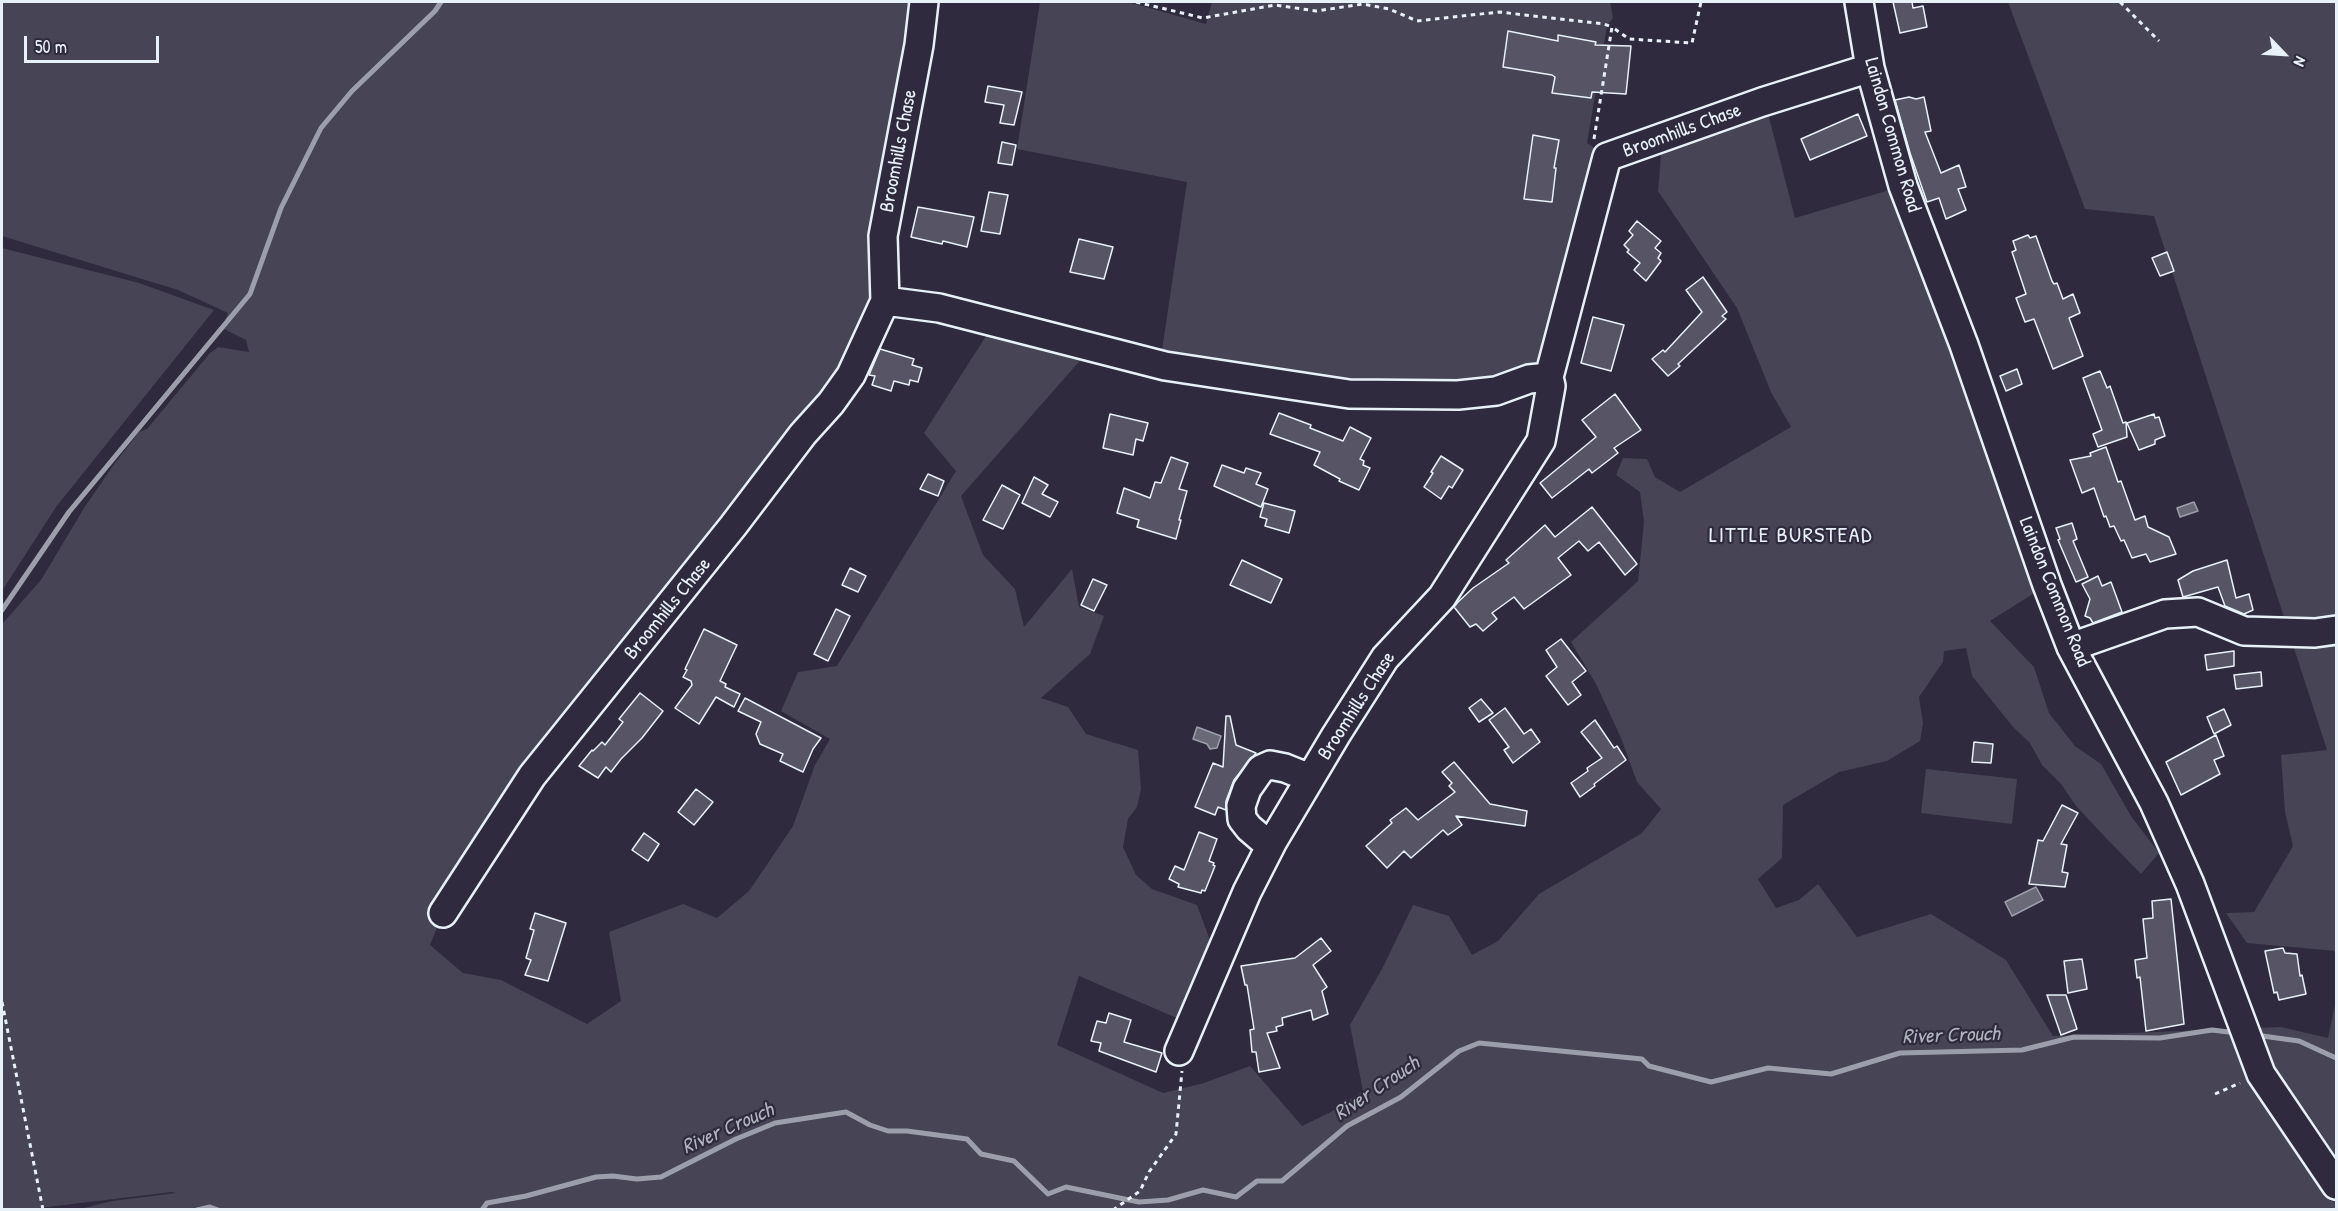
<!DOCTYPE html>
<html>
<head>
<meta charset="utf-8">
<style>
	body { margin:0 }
	#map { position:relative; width:2338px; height:1211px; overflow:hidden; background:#2f2a3d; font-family:"Patrick Hand",sans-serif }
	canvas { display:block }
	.frame { position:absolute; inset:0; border:3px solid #e8f1f8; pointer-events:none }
	.north { position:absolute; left:2254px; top:24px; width:60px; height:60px; -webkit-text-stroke:4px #2f2a3d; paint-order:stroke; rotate:115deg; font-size:16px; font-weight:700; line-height:24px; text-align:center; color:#e8f1f8 }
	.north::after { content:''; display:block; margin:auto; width:21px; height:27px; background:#e8f1f8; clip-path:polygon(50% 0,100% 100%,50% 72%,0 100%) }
	.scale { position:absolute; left:24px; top:36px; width:135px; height:27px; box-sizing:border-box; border:3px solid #e8f1f8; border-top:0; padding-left:8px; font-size:18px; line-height:21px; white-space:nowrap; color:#e8f1f8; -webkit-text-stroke:4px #2f2a3d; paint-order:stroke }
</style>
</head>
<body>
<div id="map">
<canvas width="2338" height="1211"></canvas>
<div class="frame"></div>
<div class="north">N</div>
<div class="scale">50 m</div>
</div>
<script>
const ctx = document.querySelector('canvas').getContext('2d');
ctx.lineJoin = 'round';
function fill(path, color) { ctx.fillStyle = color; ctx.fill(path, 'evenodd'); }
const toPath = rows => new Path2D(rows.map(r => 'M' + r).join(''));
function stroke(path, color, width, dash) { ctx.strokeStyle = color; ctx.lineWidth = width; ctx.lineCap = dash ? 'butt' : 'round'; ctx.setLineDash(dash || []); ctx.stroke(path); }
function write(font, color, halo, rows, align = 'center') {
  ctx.font = font + ' "Patrick Hand",sans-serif'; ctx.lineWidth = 4.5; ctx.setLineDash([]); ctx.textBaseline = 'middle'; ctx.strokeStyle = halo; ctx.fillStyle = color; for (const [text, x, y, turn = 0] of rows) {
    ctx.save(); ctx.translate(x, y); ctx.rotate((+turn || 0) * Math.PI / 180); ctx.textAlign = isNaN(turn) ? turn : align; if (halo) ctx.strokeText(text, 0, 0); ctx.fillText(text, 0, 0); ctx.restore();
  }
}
const green = toPath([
	[2,2,924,2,884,284,849,364,443,913,430,945,463,973,501,980,587,1024,621,1001,609,932,683,904,717,918,749,891,793,826,815,765,830,739,781,711,798,672,837,666,956,471,924,433,995,322,1092,347,961,496,983,555,1015,589,1024,627,1072,569,1079,607,1104,616,1090,654,1041,698,1068,707,1086,734,1138,750,1141,789,1137,807,1128,819,1123,847,1136,875,1152,889,1197,905,1218,962,1179,1019,1079,976,1057,1045,1163,1093,1204,1083,1250,1066,1302,1126,1331,1112,1363,1091,1350,1025,1383,967,1413,905,1449,916,1472,955,1498,941,1539,894,1642,833,1661,809,1637,782,1621,738,1596,684,1571,642,1638,581,1644,522,1640,492,1616,475,1623,458,1647,459,1655,477,1680,492,1791,427,1771,392,1737,308,1658,191,1663,130,1763,94,1795,218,1903,186,2047,585,1990,621,2034,667,2049,713,2075,746,2101,764,2131,816,2159,853,2141,874,2106,838,2076,806,2061,784,2042,765,2030,743,2013,727,1972,676,1966,648,1944,651,1943,662,1919,697,1923,723,1920,741,1887,761,1839,772,1783,805,1782,858,1758,879,1776,908,1799,900,1818,884,1857,937,1931,914,2006,960,2053,1036,2281,1027,2328,1038,2336,1000,2336,1209,80,1209,112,1201,176,1193,172,1192,31,1209,2,1210,2,624,41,580,84,508,115,463,139,432,147,429,210,353,218,347,249,352,246,340,222,328,228,313,178,290,2,236],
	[1040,2,1128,2,1206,24,1212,2,1610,2,1613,18,1607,26,1587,143,1607,157,1549,377,1496,391,1159,370,1187,182,1017,149],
	[2008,2,2336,2,2336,951,2247,943,2226,913,2254,912,2293,846,2285,812,2281,755,2327,750,2154,216,2085,209],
	[2,248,139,283,214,310,56,507,2,591],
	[1926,769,2017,779,2012,824,1921,813]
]);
const water = toPath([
	[2194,502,2198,511,2180,517,2177,508,2194,502],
	[1197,727,1221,736,1217,748,1210,749,1207,744,1193,739,1197,727],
	[2036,887,2043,900,2012,916,2005,902,2036,887]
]);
const stream = toPath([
	[2,610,69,512,250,294,281,208,321,128,352,91,435,11,441,2],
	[2255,1035,2299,1041,2336,1058],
	[197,1210,210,1207,218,1210],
	[482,1210,487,1203,526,1196,596,1177,613,1176,637,1179,661,1177,736,1139,775,1123,846,1112,870,1125,888,1131,907,1131,967,1139,981,1154,1014,1161,1048,1194,1066,1187,1139,1202,1168,1200,1203,1190,1236,1197,1257,1181,1282,1181,1347,1126,1401,1097,1459,1051,1479,1043,1642,1059,1649,1066,1711,1082,1768,1068,1831,1074,1900,1053,2022,1050,2074,1037,2160,1038,2212,1030,2237,1033]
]);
const building = toPath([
	[1893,2,1912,2,1913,8,1923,6,1927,27,1900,33,1893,2],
	[1508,31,1558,41,1558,35,1596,42,1595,45,1631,46,1626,94,1592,92,1591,98,1552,93,1555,77,1552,75,1503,67,1508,31],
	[988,86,1022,92,1014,125,1000,123,1004,105,985,102,988,86],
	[1909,97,1916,99,1924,97,1931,131,1925,132,1941,173,1959,165,1966,187,1958,189,1966,210,1946,219,1939,198,1927,202,1910,153,1895,100,1909,97],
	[1858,114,1867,136,1810,160,1801,139,1858,114],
	[1533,135,1559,140,1554,168,1556,168,1552,202,1524,199,1533,135],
	[1002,142,1016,145,1012,165,998,163,1002,142],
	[989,192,1008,195,1000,234,981,231,989,192],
	[918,207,974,217,967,247,943,241,942,244,911,237,918,207],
	[1637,221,1661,241,1655,248,1661,253,1658,258,1661,261,1646,281,1634,270,1640,263,1627,252,1629,250,1624,245,1633,235,1629,231,1637,221],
	[2028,235,2030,238,2036,236,2052,281,2054,284,2057,283,2063,299,2073,294,2080,313,2069,318,2083,356,2053,369,2034,319,2025,322,2016,298,2026,294,2012,252,2016,250,2013,241,2028,235],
	[1079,239,1113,247,1104,279,1070,272,1079,239],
	[2167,252,2174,271,2160,276,2152,258,2167,252],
	[1703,277,1727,312,1722,316,1726,319,1678,364,1680,366,1668,376,1652,359,1663,350,1665,352,1702,312,1686,290,1703,277],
	[1593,317,1624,325,1611,371,1581,363,1593,317],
	[880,349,914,359,912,365,922,368,918,382,910,380,909,385,894,381,891,391,872,385,875,376,869,375,880,349],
	[2017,369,2022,384,2006,391,2000,376,2017,369],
	[2100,371,2107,388,2110,386,2123,423,2126,422,2127,437,2098,447,2093,434,2102,430,2083,378,2100,371],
	[1615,394,1641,430,1614,448,1618,453,1592,473,1589,469,1552,498,1540,483,1596,437,1582,420,1615,394],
	[1279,413,1311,425,1310,428,1343,441,1350,427,1371,438,1360,459,1364,461,1363,465,1370,468,1359,490,1339,481,1340,479,1314,465,1320,452,1270,434,1279,413],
	[1110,414,1148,423,1143,441,1136,439,1133,455,1103,448,1110,414],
	[2154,414,2155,418,2159,417,2165,436,2155,440,2155,444,2139,450,2127,423,2154,414],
	[2106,447,2118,482,2121,481,2135,520,2145,516,2148,527,2169,537,2176,554,2150,562,2146,554,2132,558,2124,540,2121,541,2114,526,2110,527,2106,516,2104,517,2094,488,2082,493,2070,460,2091,456,2090,453,2106,447],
	[1441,456,1463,470,1452,488,1449,486,1441,499,1424,487,1433,473,1431,472,1441,456],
	[1171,457,1188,463,1179,489,1187,491,1179,520,1181,520,1176,539,1137,527,1139,520,1117,513,1124,488,1150,498,1155,482,1161,483,1171,457],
	[1222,465,1244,473,1246,468,1261,473,1256,484,1268,489,1261,507,1214,486,1222,465],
	[928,474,944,481,938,496,920,489,928,474],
	[1034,477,1048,485,1042,494,1058,502,1050,517,1022,503,1034,477],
	[1002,485,1020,495,1003,529,983,520,1002,485],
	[1264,503,1295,511,1289,533,1265,526,1267,519,1260,517,1264,503],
	[1592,507,1637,564,1625,575,1599,542,1588,551,1579,541,1558,558,1571,575,1524,609,1514,597,1492,613,1497,619,1483,631,1476,624,1470,627,1454,607,1458,602,1473,588,1509,563,1506,560,1545,525,1555,537,1592,507],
	[2072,523,2077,539,2073,541,2088,577,2076,582,2058,540,2060,539,2056,528,2072,523],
	[1242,560,1282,579,1271,603,1230,585,1242,560],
	[2227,560,2236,598,2249,594,2253,610,2244,614,2225,606,2218,587,2183,597,2178,580,2193,571,2227,560],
	[850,568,866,576,858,592,842,585,850,568],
	[2098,576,2102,586,2111,582,2122,612,2093,623,2090,618,2085,616,2090,599,2082,584,2098,576],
	[1093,579,1107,585,1094,611,1081,605,1093,579],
	[836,609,850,616,828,661,814,654,836,609],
	[704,629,737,645,720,681,726,684,725,687,740,694,734,707,716,697,699,724,675,708,692,685,691,681,683,677,687,670,685,669,704,629],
	[1561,639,1586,671,1572,682,1581,695,1568,705,1546,676,1557,667,1546,650,1561,639],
	[2234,651,2234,666,2207,670,2205,655,2234,651],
	[2261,672,2262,686,2236,689,2234,675,2261,672],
	[640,693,663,711,642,738,621,759,611,772,606,767,598,778,579,766,592,750,593,751,602,742,605,745,623,722,619,719,640,693],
	[745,698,821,738,813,749,803,772,780,761,783,754,760,744,756,734,761,722,738,711,745,698],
	[1481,699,1493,713,1479,722,1469,708,1481,699],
	[1505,708,1524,734,1531,729,1540,742,1513,763,1504,750,1509,747,1489,720,1505,708],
	[2224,709,2231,725,2214,734,2207,717,2224,709],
	[1226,716,1230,716,1236,745,1256,753,1234,780,1226,801,1226,810,1218,807,1215,815,1195,807,1213,763,1223,767,1226,716],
	[1595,720,1614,748,1617,746,1626,760,1594,784,1595,786,1580,797,1571,783,1588,771,1587,768,1602,758,1581,732,1595,720],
	[2216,735,2224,756,2214,760,2220,774,2181,795,2166,762,2216,735],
	[1974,742,1993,744,1991,763,1972,762,1974,742],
	[1454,762,1490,804,1527,811,1525,826,1456,816,1462,825,1448,835,1443,830,1411,858,1404,851,1387,868,1366,846,1392,823,1390,820,1406,808,1418,820,1455,792,1449,786,1452,783,1442,772,1454,762],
	[696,789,713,802,694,825,678,812,696,789],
	[2062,805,2078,813,2061,844,2067,845,2062,872,2068,873,2065,887,2029,884,2038,840,2043,841,2062,805],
	[1199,832,1217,839,1209,861,1214,863,1213,865,1215,866,1205,891,1202,890,1201,893,1178,887,1179,884,1169,879,1175,866,1184,870,1199,832],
	[644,833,659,844,648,861,632,850,644,833],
	[2171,899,2184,1024,2146,1031,2140,977,2137,978,2135,960,2147,958,2143,919,2153,918,2152,901,2171,899],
	[535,913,566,923,548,981,525,975,531,960,526,958,534,930,530,929,535,913],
	[1321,938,1331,951,1313,965,1327,987,1322,991,1328,1014,1313,1020,1311,1010,1282,1018,1283,1025,1276,1027,1277,1031,1267,1033,1280,1068,1259,1072,1256,1052,1252,1052,1250,1030,1254,1029,1247,985,1245,985,1241,966,1295,958,1321,938],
	[2283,948,2285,953,2297,954,2300,976,2302,975,2306,994,2279,1000,2277,992,2274,993,2265,951,2283,948],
	[2082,959,2087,989,2068,993,2064,961,2082,959],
	[2047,995,2066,995,2077,1029,2061,1035,2047,995],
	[1109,1013,1131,1020,1124,1042,1162,1053,1156,1072,1099,1051,1101,1043,1091,1041,1097,1021,1106,1023,1109,1013]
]);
const path = toPath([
	[1136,2,1203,18,1275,5,1316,11,1363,4,1389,9,1417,21,1499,12,1604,24,1612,27],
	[2120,2,2159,41],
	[1594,139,1612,27,1629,39,1692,43,1701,2],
	[2,1002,43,1210],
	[2215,1094,2240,1083],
	[1113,1210,1140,1191,1149,1172,1176,1134,1182,1071]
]);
const minor = toPath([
	[1859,2,1870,68,1903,186,1964,345,2047,585,2071,647,2154,803,2190,884,2261,1074,2336,1185],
	[885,301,883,236,919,45,924,2],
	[2071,647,2165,614,2198,612,2244,631,2315,633,2336,630],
	[1270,846,1249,828,1242,819,1241,806,1247,789,1261,769,1270,765,1285,768,1310,778],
	[443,913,532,776,733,526,803,434,831,403,851,375,885,301,939,308,1165,366,1349,394,1458,395,1496,391,1529,379,1549,377],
	[1179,1051,1247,892,1273,841,1336,735,1385,658,1442,597,1541,441,1551,386,1549,377,1607,157,1762,102,1870,68]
]);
const streetNames = [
	["Broomhills Chase",1682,131,-20],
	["Laindon Common Road",1892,135,74],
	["Broomhills Chase",899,151,-79],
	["Laindon Common Road",2054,592,68],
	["Broomhills Chase",668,609,-51],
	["Broomhills Chase",1357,706,-57]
];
const waterNames = [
	["River Crouch",1951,1036,-2],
	["River Crouch",1377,1089,-34],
	["River Crouch",728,1129,-24]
];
const quarterNames = [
	["LITTLE BURSTEAD",1791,536]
];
fill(green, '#464455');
fill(water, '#696978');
stroke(water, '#9c9fab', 1.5);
stroke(stream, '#9c9fab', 5);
fill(building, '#575565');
stroke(building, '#e8f1f8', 1.5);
stroke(minor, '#e8f1f8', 32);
stroke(path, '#e8f1f8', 3, [4.5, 4.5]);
stroke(minor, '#2f2a3d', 27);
write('20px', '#e8f1f8', '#2f2a3d', streetNames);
write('italic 21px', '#afb4be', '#2f2a3d', waterNames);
ctx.letterSpacing = '1.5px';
write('22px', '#e8f1f8', '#2f2a3d', quarterNames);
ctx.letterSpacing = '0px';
</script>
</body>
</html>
